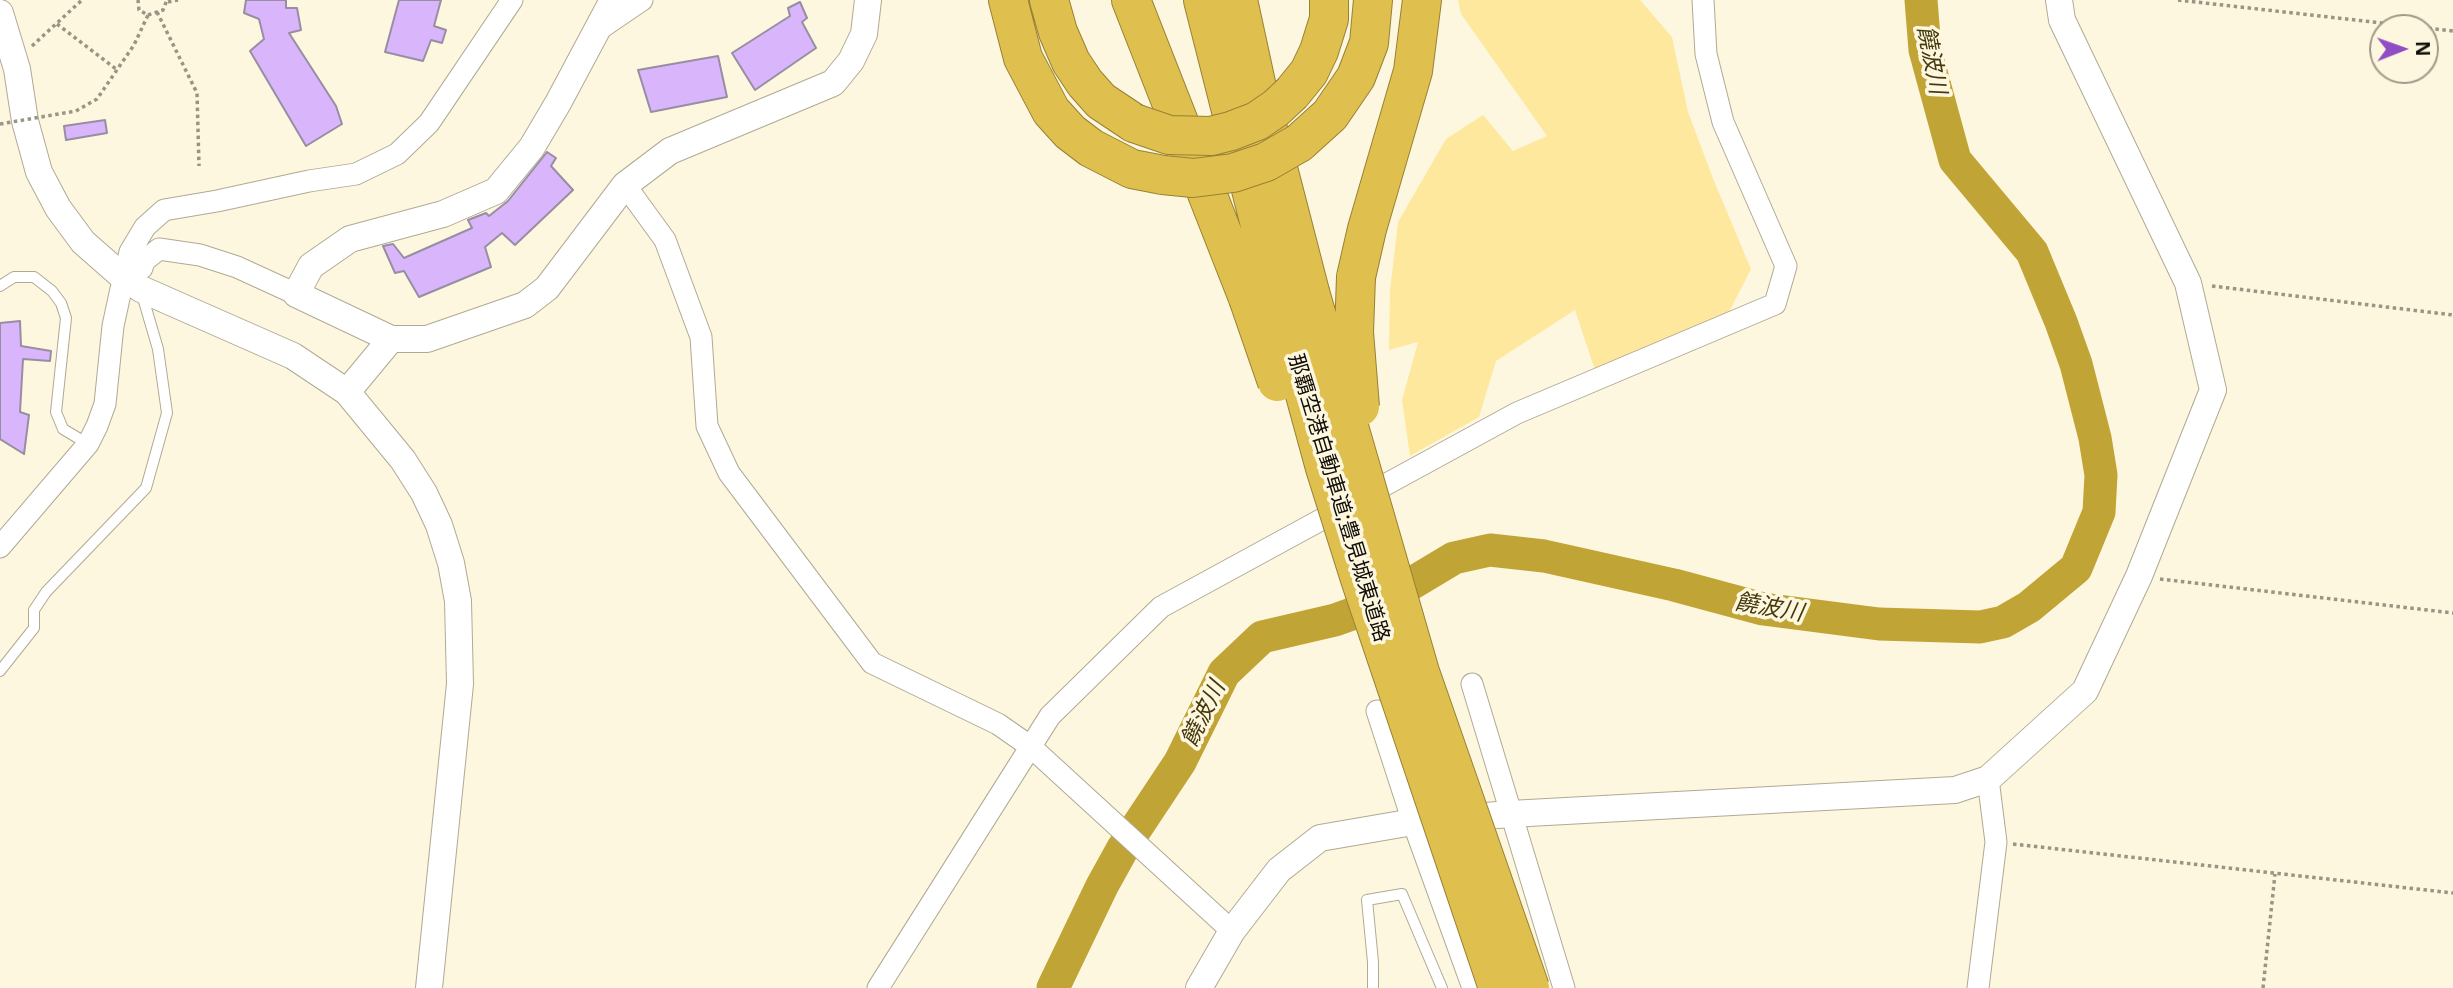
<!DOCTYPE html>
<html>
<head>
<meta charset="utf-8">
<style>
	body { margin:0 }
	#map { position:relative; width:2453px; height:988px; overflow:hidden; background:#fef7e0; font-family:"Noto Sans",sans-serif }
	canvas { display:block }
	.north { position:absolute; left:2369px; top:14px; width:70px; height:70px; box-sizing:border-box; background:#fef7e0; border:2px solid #9f9a89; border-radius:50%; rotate:89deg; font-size:19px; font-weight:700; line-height:28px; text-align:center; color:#100e06 }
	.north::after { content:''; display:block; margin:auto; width:24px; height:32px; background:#8f4ec4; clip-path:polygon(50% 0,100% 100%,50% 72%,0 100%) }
</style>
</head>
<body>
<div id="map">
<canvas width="2453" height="988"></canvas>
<div class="north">N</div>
</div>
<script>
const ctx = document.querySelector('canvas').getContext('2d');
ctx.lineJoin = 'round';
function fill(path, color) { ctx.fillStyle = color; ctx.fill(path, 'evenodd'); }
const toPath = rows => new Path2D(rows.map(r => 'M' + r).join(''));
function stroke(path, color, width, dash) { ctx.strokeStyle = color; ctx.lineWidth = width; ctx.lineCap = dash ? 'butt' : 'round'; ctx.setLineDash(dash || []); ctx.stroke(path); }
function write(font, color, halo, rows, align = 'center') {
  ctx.font = font + ' "Noto Sans","Noto Sans JP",sans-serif'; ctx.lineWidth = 7; ctx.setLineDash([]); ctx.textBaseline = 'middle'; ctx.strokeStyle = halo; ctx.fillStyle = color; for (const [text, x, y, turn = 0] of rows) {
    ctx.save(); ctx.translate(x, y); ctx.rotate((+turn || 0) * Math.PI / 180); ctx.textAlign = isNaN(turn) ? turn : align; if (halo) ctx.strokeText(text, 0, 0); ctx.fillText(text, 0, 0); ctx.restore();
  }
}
const green = toPath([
	[1458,0,1640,0,1672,37,1688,112,1714,181,1751,269,1728,314,1596,373,1575,310,1496,361,1479,417,1410,456,1402,400,1418,342,1389,350,1390,290,1398,222,1446,139,1483,115,1513,151,1547,136,1461,14]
]);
const river = toPath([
	[1053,988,1102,886,1123,848,1180,762,1224,673,1262,637,1335,620,1374,606,1454,558,1490,550,1544,556,1674,585,1763,609,1879,624,1980,627,2003,622,2029,607,2076,568,2099,512,2101,475,2095,438,2076,364,2061,322,2032,252,1955,160,1925,50,1921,0]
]);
const building = toPath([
	[246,0,286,0,286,8,297,8,301,30,289,33,336,106,342,124,306,146,250,51,264,39,259,19,244,13,246,0],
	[399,0,441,0,434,26,446,30,442,43,431,40,423,61,385,52,399,0],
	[800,2,807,18,802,22,816,48,755,90,732,53,790,16,788,8,800,2],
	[718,56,727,97,651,112,638,70,718,56],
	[105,120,107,133,66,140,64,126,105,120],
	[547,152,556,158,551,166,573,190,515,245,502,233,485,247,491,267,419,297,404,271,395,273,383,246,393,244,404,258,472,228,468,220,486,213,489,216,508,201,547,152],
	[20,321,21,346,51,351,50,361,23,359,20,412,29,415,24,454,0,439,0,323,20,321]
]);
const path = toPath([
	[2178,0,2453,31],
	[168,2,178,0],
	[157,12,197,93,199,166],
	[148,15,163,10,167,0],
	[57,24,116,69],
	[32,46,82,0],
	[76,111,97,99,134,45,148,15,139,10,138,0],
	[2212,286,2453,315],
	[2160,579,2453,613],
	[2013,844,2453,893],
	[2263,988,2275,874]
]);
const service = toPath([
	[0,286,14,277,34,277,52,291,61,303,66,318,56,412,63,429,88,444],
	[0,671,34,628,34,610,46,592,146,488,167,413,158,349,141,291],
	[1373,988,1373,962,1367,900,1402,894,1442,988]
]);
const minor = toPath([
	[595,32,642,0],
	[625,185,665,240,701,337,707,426,729,473,872,663,998,724,1031,747,1232,931],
	[142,268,144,261,159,249,200,255,237,267,296,294],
	[0,547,88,444,97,426,105,404,113,326,121,289,130,252,145,227,164,210,217,201,309,181,356,174,397,154,429,123,512,0],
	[1472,684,1564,988],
	[1377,711,1413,822,1473,988],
	[878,988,1050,716,1161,607,1517,413,1775,304,1786,266,1723,122,1706,54,1703,0],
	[1978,988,1996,842,1988,779]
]);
const tertiary = toPath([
	[0,13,17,69,25,121,39,172,58,208,83,242,124,278,141,289,293,356,347,392,403,460,424,493,439,525,451,563,458,601,460,684,429,988],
	[391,339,296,294,311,266,350,239,443,214,496,191,532,147,558,103,613,0],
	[347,392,391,339,427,339,525,305,547,288,625,185,670,151,833,83,851,61,864,34,868,0],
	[1199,988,1232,931,1279,870,1320,838,1413,822,1510,814,1955,790,1988,779,2085,691,2139,576,2213,390,2188,283,2062,20,2059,0]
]);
const motorway = toPath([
	[1008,0,1023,58,1051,111,1070,132,1091,148,1132,169,1163,175],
	[1049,0,1058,32,1071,62,1085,83,1101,101,1134,123],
	[1131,0,1248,298],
	[1203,0,1279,300],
	[1238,0,1256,83,1310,292],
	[1292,93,1309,72,1319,51,1329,19,1329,0],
	[1299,143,1330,115,1356,77,1369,43,1373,0],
	[1356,277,1367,229,1413,71,1422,0]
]);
const pathBridge = toPath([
	[0,124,76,111]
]);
const motorwayBridge = toPath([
	[1134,123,1169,135,1211,136,1231,131,1257,121,1276,108,1292,93],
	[1163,175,1193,178,1233,173,1266,162,1299,143],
	[1356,277,1354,332,1360,407],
	[1310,292,1420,672,1530,988],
	[1248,298,1277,382],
	[1279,300,1325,468,1360,579,1498,988]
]);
const streetNames = [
	["那覇空港自動車道;豊見城東道路",1338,498,73]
];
const waterNames = [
	["饒波川",1931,60,79],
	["饒波川",1769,608,10],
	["饒波川",1204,714,-64]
];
fill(green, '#fee89e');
stroke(river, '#c1a436', 33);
fill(building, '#d9b6fc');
stroke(building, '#978ea2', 2);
stroke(service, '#b0a994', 12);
stroke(minor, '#b0a994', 23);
stroke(tertiary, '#b0a994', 28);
stroke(motorway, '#978135', 40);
stroke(path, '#999483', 3.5, [3.5, 3.5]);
stroke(service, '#fff', 10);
stroke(minor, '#fff', 21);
stroke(tertiary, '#fff', 26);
stroke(motorway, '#dfbf4e', 38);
stroke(motorwayBridge, '#978135', 40, []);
stroke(pathBridge, '#999483', 3.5, [3.5, 3.5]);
stroke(motorwayBridge, '#dfbf4e', 38);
write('21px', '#100e06', '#fef7e0', streetNames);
write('italic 23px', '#463a0d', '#fef7e0', waterNames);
</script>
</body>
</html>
